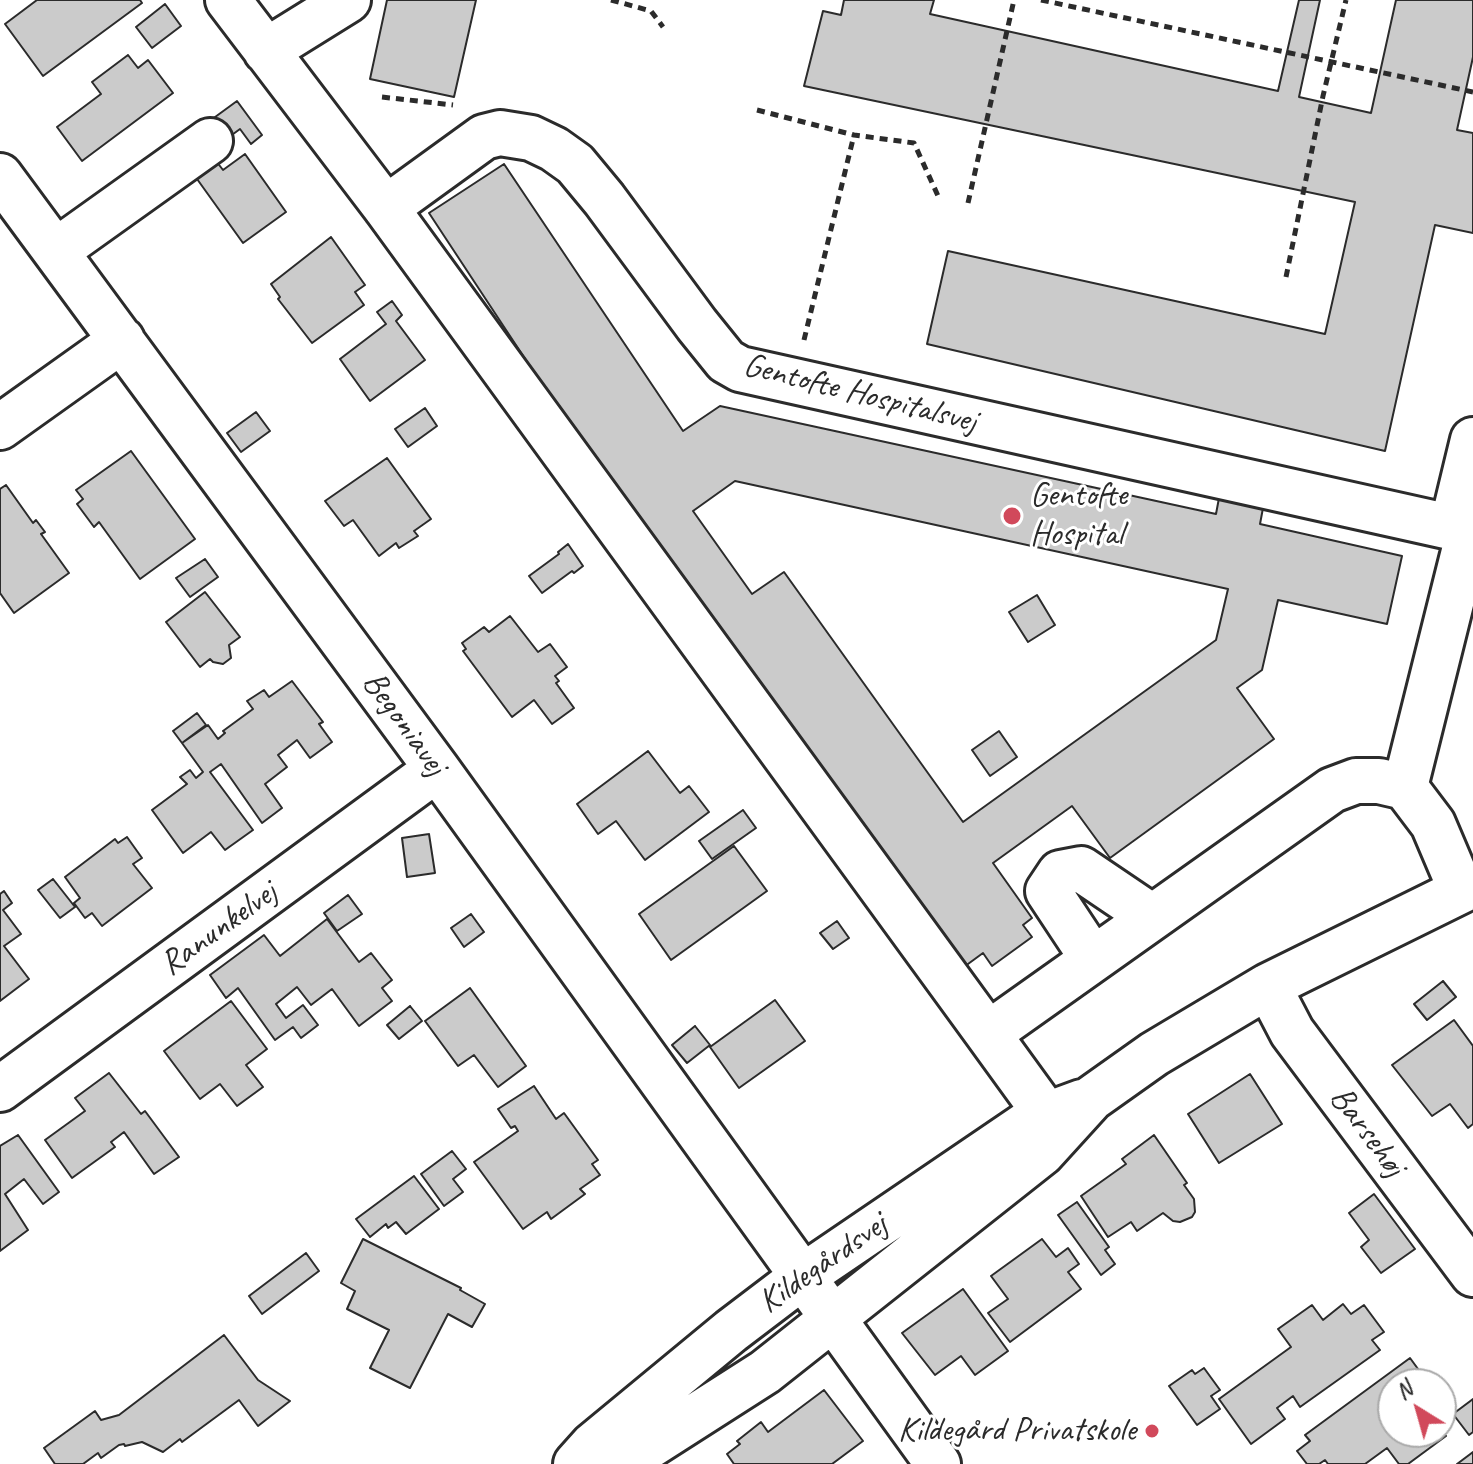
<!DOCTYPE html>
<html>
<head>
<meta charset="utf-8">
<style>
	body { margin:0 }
	#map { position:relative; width:1473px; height:1464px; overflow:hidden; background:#fff; font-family:Caveat,sans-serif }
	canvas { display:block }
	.north { position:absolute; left:1377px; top:1368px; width:80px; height:80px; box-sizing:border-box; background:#fff; border:2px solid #aaa; border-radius:50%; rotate:323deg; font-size:22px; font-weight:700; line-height:32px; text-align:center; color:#2b2b2b }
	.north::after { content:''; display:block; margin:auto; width:28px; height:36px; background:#d1495b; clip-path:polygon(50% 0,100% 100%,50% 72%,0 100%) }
</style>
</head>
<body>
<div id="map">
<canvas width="1473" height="1464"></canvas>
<div class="north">N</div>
</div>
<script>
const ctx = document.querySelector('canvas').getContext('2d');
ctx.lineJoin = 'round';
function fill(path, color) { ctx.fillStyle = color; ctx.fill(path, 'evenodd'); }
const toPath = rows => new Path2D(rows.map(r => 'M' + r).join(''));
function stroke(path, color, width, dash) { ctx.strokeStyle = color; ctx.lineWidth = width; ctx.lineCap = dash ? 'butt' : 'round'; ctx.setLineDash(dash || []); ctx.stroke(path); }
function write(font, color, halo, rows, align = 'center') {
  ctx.font = font + ' Caveat,sans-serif'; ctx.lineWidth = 6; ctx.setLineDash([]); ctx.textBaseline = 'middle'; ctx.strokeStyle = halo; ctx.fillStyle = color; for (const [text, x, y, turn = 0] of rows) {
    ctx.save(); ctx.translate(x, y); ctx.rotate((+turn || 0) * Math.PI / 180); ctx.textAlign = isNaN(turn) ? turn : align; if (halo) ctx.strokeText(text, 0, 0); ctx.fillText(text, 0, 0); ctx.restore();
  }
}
const building = toPath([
	[37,0,140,0,142,3,43,76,5,24,37,0],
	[387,0,476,0,454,97,370,79,387,0],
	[844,0,934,0,930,14,1278,91,1299,0,1320,0,1299,97,1371,113,1396,0,1473,0,1473,57,1457,130,1473,133,1473,233,1435,225,1385,451,927,344,948,251,1325,334,1355,202,804,86,823,11,841,15,844,0],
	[165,4,181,26,152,48,136,27,165,4],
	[128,55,138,68,148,60,173,93,82,161,57,127,101,94,92,82,128,55],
	[237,101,262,135,251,144,240,129,225,140,211,120,237,101],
	[245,154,286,212,243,243,192,172,213,157,223,170,245,154],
	[504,164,683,431,720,406,1216,514,1219,498,1263,508,1260,524,1402,556,1387,624,1278,600,1262,670,1237,688,1274,739,1110,858,1072,806,993,863,1032,918,1023,925,1032,937,992,966,983,953,953,975,714,622,655,539,647,544,429,213,504,164],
	[735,481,1228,589,1216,640,963,822,784,572,752,594,693,511,735,481],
	[331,237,365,285,355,292,364,305,312,343,278,299,280,297,271,284,331,237],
	[392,301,402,315,396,321,425,360,370,401,340,359,386,324,377,312,392,301],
	[425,408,437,426,408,447,395,429,425,408],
	[256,412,270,431,241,452,227,433,256,412],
	[131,451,195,539,140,579,99,522,94,527,77,504,83,499,76,490,131,451],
	[387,458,431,519,414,531,418,536,399,548,396,543,379,556,353,520,344,526,325,501,387,458],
	[6,485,33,523,36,520,45,532,41,534,69,573,14,613,0,593,0,489,6,485],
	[568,544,583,566,574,573,572,571,542,593,529,576,559,554,558,552,568,544],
	[205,559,218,577,190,597,176,578,205,559],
	[205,592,240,637,229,645,231,658,223,664,213,662,210,659,200,667,166,622,205,592],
	[1037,595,1055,625,1028,642,1009,612,1037,595],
	[510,616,538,652,550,644,567,667,555,676,559,681,556,683,574,708,552,724,534,700,512,717,463,651,466,649,462,643,484,627,489,632,510,616],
	[292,681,323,722,319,724,332,742,310,758,297,740,278,755,287,767,265,784,282,808,262,823,221,764,210,772,253,830,225,850,211,832,183,853,152,810,187,784,180,777,190,770,196,778,203,772,182,743,208,725,218,739,225,733,223,731,253,709,247,701,264,690,269,697,292,681],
	[197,713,206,725,182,743,173,731,197,713],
	[999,731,1017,757,990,776,972,750,999,731],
	[648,751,680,793,689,786,709,812,645,860,616,821,598,834,577,804,648,751],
	[743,810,756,828,712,859,699,841,743,810],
	[429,834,435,873,407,877,402,838,429,834],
	[127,837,142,858,133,864,152,888,102,926,92,913,85,918,74,903,80,898,65,877,115,839,118,843,127,837],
	[734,846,767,891,671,960,639,914,734,846],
	[53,879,75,907,60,918,38,890,53,879],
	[4,891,12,903,3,910,21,934,4,946,29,979,0,1001,0,894,4,891],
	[348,895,362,914,337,931,324,913,348,895],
	[471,914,484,932,464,947,451,928,471,914],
	[327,919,359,962,371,953,392,980,382,988,392,1001,359,1026,332,989,311,1005,297,987,276,1004,286,1018,303,1005,318,1025,301,1038,293,1027,275,1040,238,988,226,998,210,975,264,935,280,956,327,919],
	[837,921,849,938,833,949,820,933,837,921],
	[1443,981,1456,997,1427,1020,1414,1004,1443,981],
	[470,988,526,1066,498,1087,474,1055,458,1066,425,1021,470,988],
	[775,1000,805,1041,739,1088,710,1047,775,1000],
	[231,1001,267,1049,246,1065,263,1087,237,1106,220,1084,200,1099,164,1051,231,1001],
	[410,1006,422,1021,399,1039,387,1025,410,1006],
	[1454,1020,1473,1046,1473,1124,1468,1128,1450,1104,1432,1116,1392,1065,1454,1020],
	[695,1026,710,1045,687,1063,672,1045,695,1026],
	[109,1073,141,1114,145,1111,179,1157,154,1174,124,1132,111,1142,115,1147,72,1178,45,1140,85,1111,75,1098,109,1073],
	[1250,1074,1282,1124,1219,1163,1188,1114,1250,1074],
	[534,1086,556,1119,564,1113,598,1160,592,1164,600,1175,580,1189,585,1194,551,1219,547,1212,523,1229,474,1162,518,1131,515,1126,511,1128,498,1109,534,1086],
	[18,1135,59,1192,43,1204,24,1179,5,1194,28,1230,0,1251,0,1146,18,1135],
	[1154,1135,1187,1183,1184,1185,1194,1199,1195,1212,1192,1217,1180,1222,1173,1221,1163,1213,1137,1231,1131,1222,1108,1237,1081,1196,1126,1164,1122,1159,1154,1135],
	[452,1151,466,1169,453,1179,463,1192,444,1206,421,1174,452,1151],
	[414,1176,439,1209,406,1234,396,1222,388,1228,386,1224,370,1237,356,1219,414,1176],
	[1374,1194,1415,1249,1381,1273,1361,1247,1369,1240,1349,1213,1374,1194],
	[1077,1202,1109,1247,1105,1250,1115,1264,1101,1275,1058,1215,1077,1202],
	[363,1239,461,1288,460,1290,485,1304,472,1327,448,1314,410,1388,370,1368,389,1330,347,1309,355,1291,341,1283,363,1239],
	[1042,1239,1056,1257,1068,1248,1079,1264,1068,1272,1081,1289,1010,1342,988,1313,1008,1299,991,1276,1042,1239],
	[306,1253,319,1271,262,1314,249,1296,306,1253],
	[963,1289,1008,1351,975,1375,961,1356,935,1375,902,1333,963,1289],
	[1343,1304,1351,1314,1364,1305,1384,1332,1372,1340,1380,1350,1300,1407,1293,1396,1277,1408,1285,1419,1251,1444,1219,1399,1291,1347,1278,1329,1312,1305,1323,1320,1343,1304],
	[224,1335,258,1380,290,1401,258,1426,239,1400,182,1442,180,1439,163,1452,142,1442,125,1446,124,1444,119,1445,101,1458,98,1453,83,1464,55,1464,44,1448,95,1411,101,1420,119,1415,224,1335],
	[1410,1358,1429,1384,1393,1384,1393,1432,1441,1430,1446,1436,1408,1464,1399,1464,1387,1448,1365,1464,1328,1464,1325,1460,1319,1464,1307,1464,1297,1451,1310,1441,1305,1435,1410,1358],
	[1204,1368,1220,1390,1211,1396,1220,1409,1197,1425,1169,1386,1192,1370,1195,1374,1204,1368],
	[824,1390,863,1441,832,1464,734,1464,727,1454,740,1444,737,1441,761,1422,768,1432,824,1390],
	[1473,1399,1473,1432,1469,1435,1453,1414,1473,1399],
	[1473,1452,1473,1464,1457,1464,1473,1452]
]);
const path = toPath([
	[611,0,651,11,663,27],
	[1041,0,1473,92],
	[382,97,453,105],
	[757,110,854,135,914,143,939,198],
	[968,203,1014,0],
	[1286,277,1323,96,1346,0],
	[804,340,854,135]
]);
const minor = toPath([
	[228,0,386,208,988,1034,1332,790,1356,781,1379,781,1405,787],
	[266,51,348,0],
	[0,176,437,769,938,1464],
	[386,208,484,137,500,133,531,138,554,149,575,164,604,199,697,325,726,361,740,369,1473,532],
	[56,251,210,141],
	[0,427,122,340],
	[1452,527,1473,440],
	[1405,787,1469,531],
	[1405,787,1433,824,1461,890],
	[1093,959,1048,891,1060,873,1081,869,1152,917],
	[1268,986,1292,1032,1473,1274],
	[988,1034,1046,1114],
	[0,1089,437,769],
	[576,1464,593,1445,731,1331,802,1277,1033,1120,1082,1102],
	[621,1464,765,1372,1042,1153,1092,1098,1154,1054,1268,986,1473,885]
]);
const markers = [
	[1012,516,10,"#d1495b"],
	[1152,1431,8,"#d1495b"]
];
const streetNames = [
	["Gentofte Hospitalsvej",860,394,14],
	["Begoniavej",404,724,54],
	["Ranunkelvej",219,929,-36],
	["Barsehøj",1367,1132,53],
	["Kildegårdsvej",823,1264,-35]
];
const poiNames = [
	["Gentofte",1030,496],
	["Hospital",1030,535],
	["Kildegård Privatskole",1136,1431,"right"]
];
fill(building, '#cbcbcb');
stroke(building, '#2b2b2b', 2);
stroke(minor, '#2b2b2b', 50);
stroke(path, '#2b2b2b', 5, [8, 6]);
stroke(minor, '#fff', 44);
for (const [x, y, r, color] of markers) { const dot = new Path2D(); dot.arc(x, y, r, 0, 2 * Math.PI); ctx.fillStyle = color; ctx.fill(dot); stroke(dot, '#fff', 3); }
write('34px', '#2b2b2b', '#fff', streetNames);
write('34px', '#2b2b2b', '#fff', poiNames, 'left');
</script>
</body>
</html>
